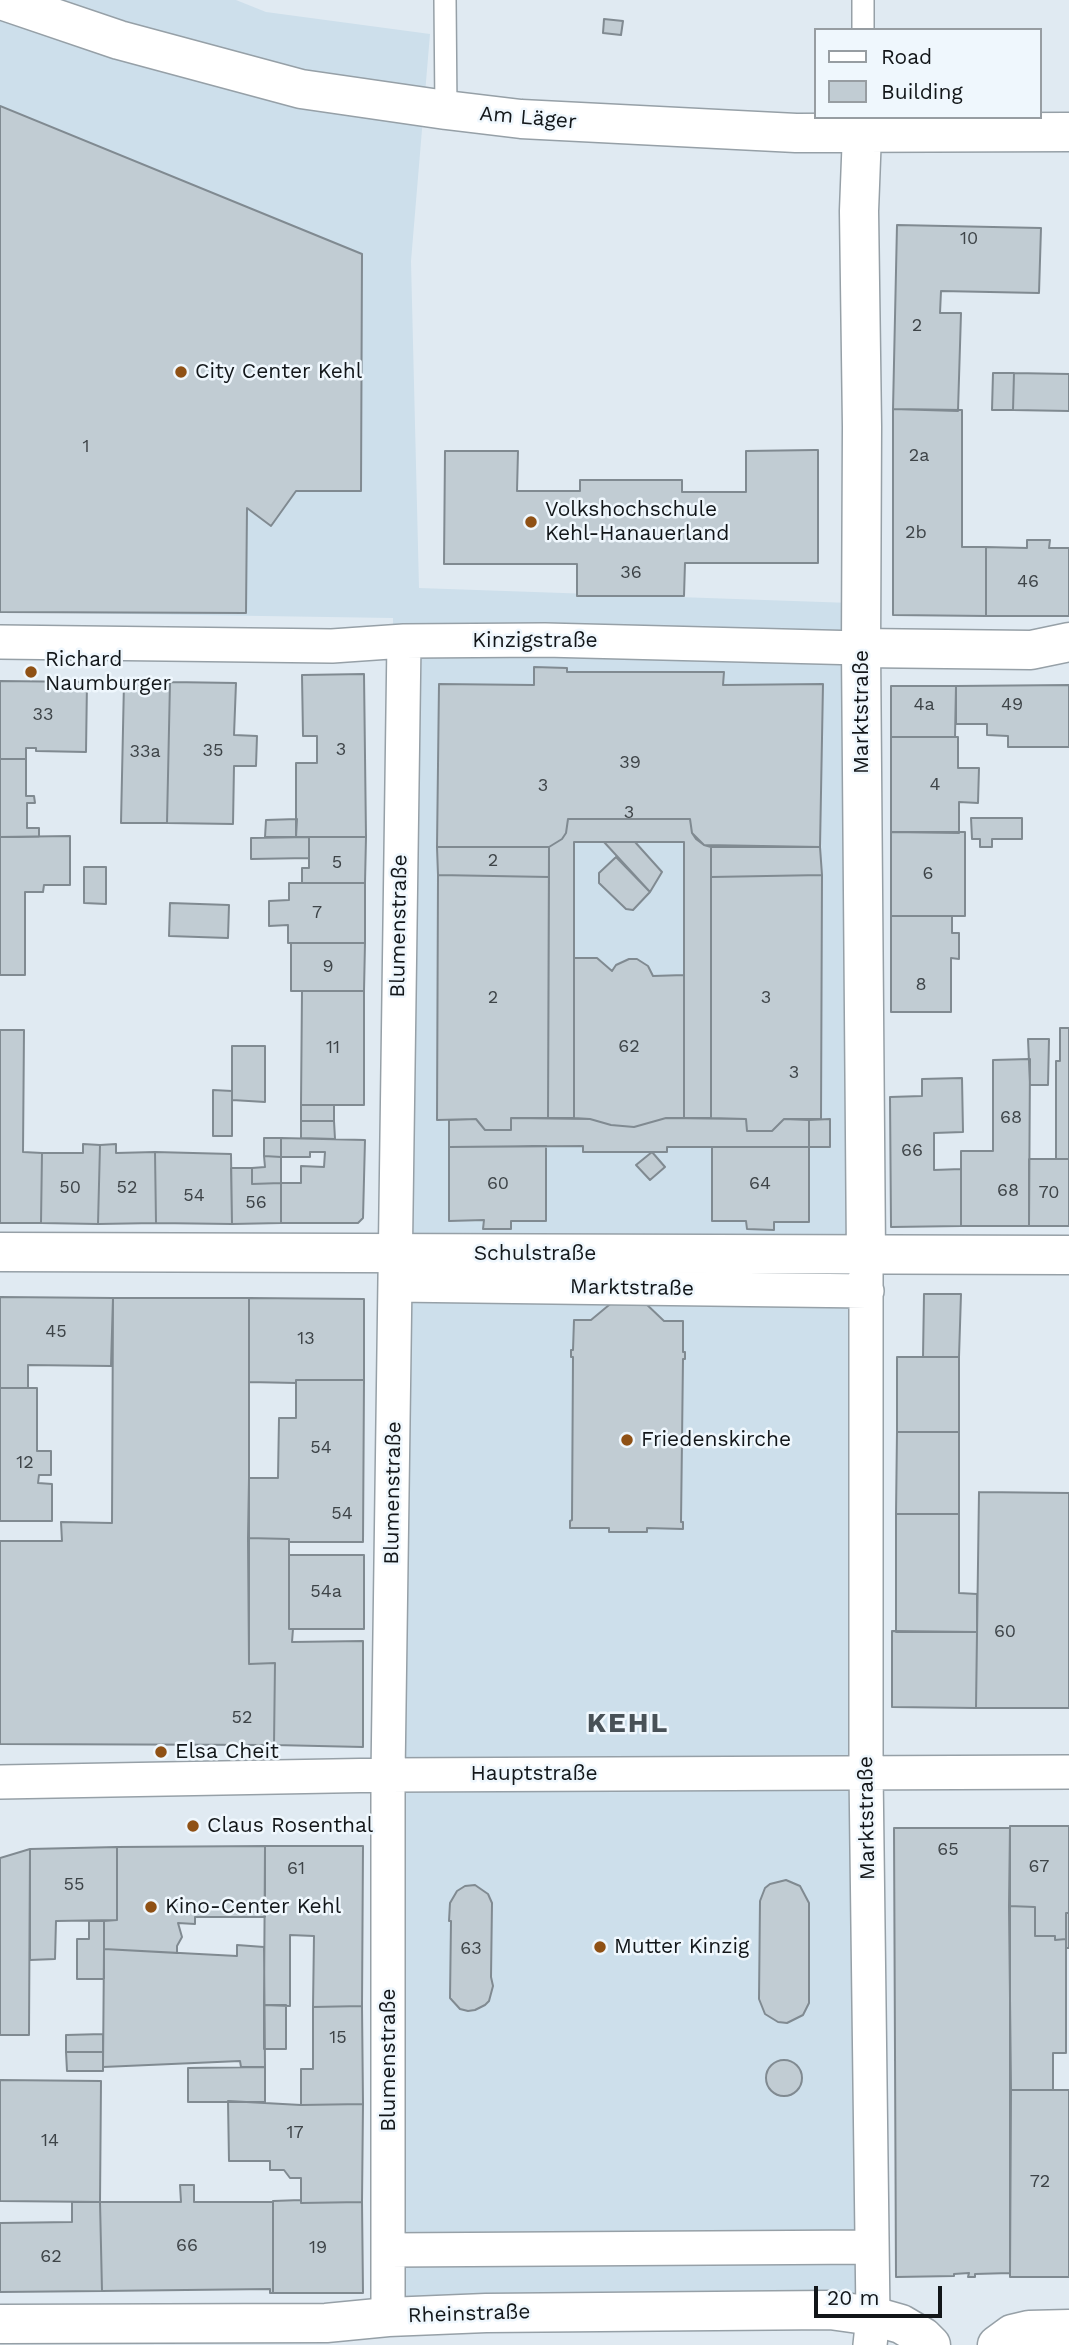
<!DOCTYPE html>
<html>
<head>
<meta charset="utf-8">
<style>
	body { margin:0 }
	#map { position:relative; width:1069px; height:2345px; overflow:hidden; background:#e0eaf2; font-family:"Work Sans",sans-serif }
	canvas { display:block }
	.legend { position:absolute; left:814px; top:28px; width:228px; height:91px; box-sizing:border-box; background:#eff7fd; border:2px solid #979da2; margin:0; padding:9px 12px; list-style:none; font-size:21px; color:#121619 }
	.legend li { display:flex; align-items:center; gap:14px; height:35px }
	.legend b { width:35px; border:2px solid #979da2 }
	.scale { position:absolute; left:814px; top:2286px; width:128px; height:32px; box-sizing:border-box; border:4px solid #121619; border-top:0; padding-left:9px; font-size:21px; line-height:24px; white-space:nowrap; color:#121619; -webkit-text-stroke:5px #eff7fd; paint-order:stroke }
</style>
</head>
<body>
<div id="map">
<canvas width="1069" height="2345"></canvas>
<ul class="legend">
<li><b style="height:9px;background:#fff"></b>Road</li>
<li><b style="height:19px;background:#c1ccd3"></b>Building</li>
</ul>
<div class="scale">20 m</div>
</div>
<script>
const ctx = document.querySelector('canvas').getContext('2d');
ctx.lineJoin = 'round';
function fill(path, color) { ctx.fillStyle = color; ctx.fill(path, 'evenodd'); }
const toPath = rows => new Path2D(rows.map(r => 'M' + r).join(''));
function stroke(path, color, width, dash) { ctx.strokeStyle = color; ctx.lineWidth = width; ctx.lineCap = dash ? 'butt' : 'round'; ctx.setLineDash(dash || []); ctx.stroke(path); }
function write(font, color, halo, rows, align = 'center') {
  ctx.font = font + ' "Work Sans",sans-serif'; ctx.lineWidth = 5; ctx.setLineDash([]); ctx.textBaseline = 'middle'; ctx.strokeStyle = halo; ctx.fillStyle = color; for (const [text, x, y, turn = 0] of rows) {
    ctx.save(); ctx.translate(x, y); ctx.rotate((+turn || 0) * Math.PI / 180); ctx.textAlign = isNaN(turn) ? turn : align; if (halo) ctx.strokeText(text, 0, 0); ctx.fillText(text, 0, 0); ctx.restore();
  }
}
const built = toPath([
	[0,0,236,0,266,12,430,34,411,261,419,588,851,603,848,1237,862,2303,403,2304,393,618,0,612]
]);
const building = toPath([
	[604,19,623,21,621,35,603,33,604,19],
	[0,106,362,254,361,491,296,491,271,526,247,508,246,613,0,612,0,106],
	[897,225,1041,228,1039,293,941,291,940,313,961,313,958,411,893,409,897,225],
	[993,373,1014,373,1013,410,992,410,993,373],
	[1014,373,1069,374,1069,411,1013,410,1014,373],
	[893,409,962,410,962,547,986,547,986,616,893,615,893,409],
	[815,450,818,450,818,563,685,563,684,596,577,596,577,564,444,564,445,451,518,451,517,491,580,491,580,480,682,480,682,492,746,492,746,451,815,450],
	[1027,540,1050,540,1049,548,1069,548,1069,616,986,616,986,547,1027,548,1027,540],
	[534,667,567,668,567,672,724,672,723,685,823,684,820,847,704,845,692,833,690,819,568,819,566,833,562,839,549,847,437,847,439,684,534,685,534,667],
	[364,674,366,837,296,837,296,763,317,763,317,736,303,736,302,675,364,674],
	[0,681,87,682,86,752,36,751,36,748,26,748,26,759,0,759,0,681],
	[124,682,170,682,167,823,121,823,124,682],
	[170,682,236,683,234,735,257,736,256,766,234,766,233,824,167,823,170,682],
	[1069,685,1069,747,1008,747,1008,736,987,735,987,724,956,724,956,686,1069,685],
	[891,686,956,686,955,737,891,737,891,686],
	[891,737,958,737,958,768,979,768,978,803,959,802,959,833,891,832,891,737],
	[0,759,26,759,26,796,34,796,35,803,27,803,27,828,39,828,39,837,0,837,0,759],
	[971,818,1022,818,1022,839,992,839,992,847,980,847,980,839,972,839,971,818],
	[297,819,296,837,265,837,266,820,297,819],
	[568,819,690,819,692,833,696,839,704,845,711,847,711,1118,684,1118,684,842,574,842,574,1118,548,1118,549,847,562,839,566,833,568,819],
	[891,832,965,832,965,916,891,916,891,832],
	[70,836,70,885,44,885,43,892,25,892,25,975,0,975,0,837,70,836],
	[309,837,309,858,251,859,251,838,309,837],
	[309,837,366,837,365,883,302,883,302,868,309,868,309,837],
	[604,842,635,842,662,872,650,892,604,842],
	[437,847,549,847,549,877,438,875,437,847],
	[711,847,820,847,822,875,711,877,711,847],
	[616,857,650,892,633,910,626,909,599,883,599,873,616,857],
	[84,867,106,867,106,904,84,903,84,867],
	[438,875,549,877,548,1118,511,1118,511,1130,485,1130,476,1119,437,1120,438,875],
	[822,875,821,1119,784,1119,772,1131,747,1131,746,1119,711,1118,711,877,822,875],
	[289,883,365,883,365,943,288,943,288,925,269,926,269,901,289,900,289,883],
	[170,903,229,905,228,938,169,936,170,903],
	[891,916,952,916,952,933,959,933,959,959,951,958,951,1012,891,1012,891,916],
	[291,943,365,943,364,991,291,991,291,943],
	[574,958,597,958,612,971,616,965,629,959,637,959,648,966,653,976,684,975,684,1118,666,1118,634,1127,611,1125,590,1119,574,1118,574,958],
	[302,991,364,991,364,1105,301,1105,302,991],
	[1060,1028,1069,1028,1069,1159,1056,1159,1056,1061,1060,1061,1060,1028],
	[0,1030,24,1030,23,1152,42,1153,41,1223,0,1223,0,1030],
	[1028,1039,1049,1039,1048,1085,1030,1085,1028,1039],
	[232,1046,265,1046,265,1102,232,1100,232,1046],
	[1030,1059,1029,1226,961,1226,961,1151,993,1151,993,1060,1030,1059],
	[962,1078,963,1132,934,1133,934,1170,961,1169,961,1226,891,1227,890,1097,922,1096,922,1079,962,1078],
	[213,1090,232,1091,232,1136,213,1136,213,1090],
	[301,1105,334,1105,334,1121,301,1121,301,1105],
	[511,1118,590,1119,611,1125,634,1127,666,1118,746,1119,747,1131,772,1131,784,1119,809,1120,809,1147,667,1147,667,1152,583,1152,583,1146,449,1147,449,1120,476,1119,485,1130,511,1130,511,1118],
	[830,1119,830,1147,809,1147,809,1120,830,1119],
	[301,1121,334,1121,335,1139,301,1138,301,1121],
	[264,1138,281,1138,281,1157,264,1156,264,1138],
	[281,1138,365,1140,363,1218,358,1223,281,1223,281,1183,301,1183,301,1166,324,1167,325,1152,310,1152,310,1157,281,1157,281,1138],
	[83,1144,100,1145,98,1224,41,1223,42,1153,83,1153,83,1144],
	[116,1144,116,1153,155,1152,156,1223,98,1224,100,1145,116,1144],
	[546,1146,546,1221,511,1221,511,1229,483,1229,484,1220,449,1221,449,1147,546,1146],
	[712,1147,809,1147,809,1222,774,1222,774,1230,747,1229,746,1221,712,1221,712,1147],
	[155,1152,231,1154,232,1224,156,1223,155,1152],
	[652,1152,665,1167,650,1180,636,1165,652,1152],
	[264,1156,281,1157,281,1183,252,1184,252,1168,265,1167,264,1156],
	[1029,1159,1069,1159,1069,1226,1029,1226,1029,1159],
	[231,1168,252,1168,252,1184,281,1183,281,1223,232,1224,231,1168],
	[924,1294,961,1294,959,1357,923,1357,924,1294],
	[0,1297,113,1298,111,1366,28,1365,28,1388,0,1388,0,1297],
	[113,1298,249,1298,249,1664,275,1663,274,1745,0,1744,0,1541,62,1541,61,1522,112,1523,113,1298],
	[249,1298,364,1299,364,1380,296,1380,296,1383,249,1382,249,1298],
	[615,1300,642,1300,664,1321,683,1321,683,1352,685,1352,685,1359,683,1359,681,1522,683,1522,683,1529,647,1528,647,1532,609,1532,609,1528,570,1528,570,1521,572,1520,573,1357,571,1357,571,1350,573,1350,574,1320,591,1320,615,1300],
	[897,1357,959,1357,959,1432,897,1432,897,1357],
	[296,1380,364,1380,363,1542,289,1542,289,1539,248,1538,249,1478,278,1478,279,1418,296,1418,296,1380],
	[0,1388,37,1388,37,1451,51,1451,51,1475,39,1475,38,1483,52,1484,52,1521,0,1521,0,1388],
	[897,1432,959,1432,959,1514,896,1514,897,1432],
	[979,1492,1069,1493,1069,1708,976,1708,979,1492],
	[896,1514,959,1514,959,1593,977,1594,977,1632,896,1632,896,1514],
	[248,1538,289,1539,289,1629,293,1629,292,1642,363,1641,363,1747,274,1745,275,1663,249,1664,248,1538],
	[289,1555,364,1555,364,1629,289,1629,289,1555],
	[892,1631,977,1632,976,1708,892,1707,892,1631],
	[1010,1826,1069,1826,1069,1913,1066,1913,1066,1939,1055,1940,1055,1936,1035,1936,1035,1907,1009,1906,1010,1826],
	[894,1828,1010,1828,1010,2273,975,2274,975,2277,968,2277,969,2273,954,2274,954,2276,896,2277,894,1828],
	[265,1846,363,1846,362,2006,313,2007,314,1936,290,1935,290,2006,264,2005,265,1846],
	[265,1846,265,1917,195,1917,195,1924,178,1923,182,1937,177,1946,177,1953,104,1949,104,1921,117,1920,117,1847,265,1846],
	[117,1847,117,1920,56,1921,55,1959,30,1960,30,1849,117,1847],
	[30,1849,29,2035,0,2035,0,1858,30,1849],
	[786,1880,800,1886,809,1903,809,2003,803,2015,787,2023,778,2022,765,2014,759,1999,760,1901,765,1888,770,1884,786,1880],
	[475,1885,488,1894,492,1903,491,1977,493,1986,489,2001,485,2005,475,2010,468,2011,460,2009,450,1998,451,1921,449,1921,450,1903,457,1891,465,1886,475,1885],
	[1009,1906,1035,1907,1035,1936,1055,1936,1055,1940,1066,1939,1066,2053,1053,2053,1053,2090,1011,2090,1009,1906],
	[1066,1913,1069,1913,1069,1948,1066,1948,1066,1913],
	[89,1921,104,1921,104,1979,77,1979,77,1939,89,1939,89,1921],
	[237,1945,264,1947,265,2067,241,2067,240,2061,103,2067,104,1949,237,1956,237,1945],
	[264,2005,286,2005,286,2049,264,2049,264,2005],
	[362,2006,363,2104,301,2105,301,2069,313,2069,313,2007,362,2006],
	[103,2034,103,2052,66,2052,66,2035,103,2034],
	[66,2052,103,2052,103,2071,67,2071,66,2052],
	'766 2078a18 18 0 1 1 36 0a18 18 0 1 1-36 0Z',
	[265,2067,265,2102,188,2102,188,2068,265,2067],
	[0,2080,101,2081,100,2202,0,2201,0,2080],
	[1011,2090,1069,2090,1069,2277,1010,2277,1011,2090],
	[228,2101,301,2105,363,2104,362,2202,301,2203,301,2178,290,2178,284,2170,270,2170,270,2161,229,2161,228,2101],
	[180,2185,194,2185,194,2202,273,2202,273,2293,270,2293,270,2289,102,2291,100,2202,181,2202,180,2185],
	[301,2200,301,2203,362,2202,363,2293,273,2293,273,2201,301,2200],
	[72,2202,100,2202,102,2291,0,2292,0,2223,72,2222,72,2202]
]);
const service = toPath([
	[445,0,446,110],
	[863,30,863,0]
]);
const pedestrian = toPath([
	[0,642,332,646,404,641,545,640,861,648],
	[866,1256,866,1771,873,2316,870,2345],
	[396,1285,867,1291],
	[0,1782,388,1775,1069,1772],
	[389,2250,871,2247],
	[388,2317,388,1775,404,641]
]);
const minor = toPath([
	[1,0,119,40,301,89,446,110,521,119,796,133,1069,132],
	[862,133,859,211,862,427,861,648,866,1256],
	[861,648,1031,650,1069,642],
	[0,1252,1069,1255],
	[0,2324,326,2323,388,2317,486,2313,830,2310,873,2316,901,2324,923,2337,931,2345],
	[997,2345,1012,2334,1029,2330,1069,2329]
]);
const markers = [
	[181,372,7,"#8f5115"],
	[531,522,7,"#8f5115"],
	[31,672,7,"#8f5115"],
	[627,1440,7,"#8f5115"],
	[161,1752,7,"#8f5115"],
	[193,1826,7,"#8f5115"],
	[151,1907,7,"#8f5115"],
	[600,1947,7,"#8f5115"]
];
const numberNames = [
	["10",969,239],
	["2",917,326],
	["1",86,447],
	["2a",919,456],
	["2b",916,533],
	["36",631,573],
	["46",1028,582],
	["4a",924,705],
	["49",1012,705],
	["33",43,715],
	["3",341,750],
	["35",213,751],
	["33a",145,752],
	["39",630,763],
	["4",935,785],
	["3",543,786],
	["3",629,813],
	["2",493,861],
	["5",337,863],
	["6",928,874],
	["7",317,913],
	["9",328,967],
	["8",921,985],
	["2",493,998],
	["3",766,998],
	["62",629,1047],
	["11",333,1048],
	["3",794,1073],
	["68",1011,1118],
	["66",912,1151],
	["60",498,1184],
	["64",760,1184],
	["50",70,1188],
	["52",127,1188],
	["68",1008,1191],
	["70",1049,1193],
	["54",194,1196],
	["56",256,1203],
	["45",56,1332],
	["13",306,1339],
	["54",321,1448],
	["12",25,1463],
	["54",342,1514],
	["54a",326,1592],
	["60",1005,1632],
	["52",242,1718],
	["65",948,1850],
	["67",1039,1867],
	["61",296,1869],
	["55",74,1885],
	["63",471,1949],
	["15",338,2038],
	["17",295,2133],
	["14",50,2141],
	["72",1040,2182],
	["66",187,2246],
	["19",318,2248],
	["62",51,2257]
];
const streetNames = [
	["Am Läger",528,118,5],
	["Kinzigstraße",535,641],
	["Marktstraße",862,712,-90],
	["Blumenstraße",399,926,-89],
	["Schulstraße",535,1254],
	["Marktstraße",632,1288,1],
	["Blumenstraße",393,1493,-89],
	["Hauptstraße",534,1774],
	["Marktstraße",867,1818,-91],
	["Blumenstraße",389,2060,-90],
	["Rheinstraße",469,2314,-2]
];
const poiNames = [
	["City Center Kehl",195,372],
	["Volkshochschule",545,510],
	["Kehl-Hanauerland",545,534],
	["Richard",45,660],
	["Naumburger",45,684],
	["Friedenskirche",641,1440],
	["Elsa Cheit",175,1752],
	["Claus Rosenthal",207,1826],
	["Kino-Center Kehl",165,1907],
	["Mutter Kinzig",614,1947]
];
const districtNames = [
	["KEHL",628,1724]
];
fill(built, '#cddfeb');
fill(building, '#c1ccd3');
stroke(building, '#808a91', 2);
stroke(service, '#96a0a7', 24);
stroke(pedestrian, '#96a0a7', 36);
stroke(minor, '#96a0a7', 41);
stroke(service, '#fff', 21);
stroke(pedestrian, '#fff', 33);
stroke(minor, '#fff', 38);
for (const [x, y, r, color] of markers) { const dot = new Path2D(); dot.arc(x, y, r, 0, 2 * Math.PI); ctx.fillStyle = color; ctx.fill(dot); stroke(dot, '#eff7fd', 2.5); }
write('18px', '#3e4448', null, numberNames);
write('21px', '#121619', '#eff7fd', streetNames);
write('21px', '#121619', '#eff7fd', poiNames, 'left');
ctx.letterSpacing = '2px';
write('bold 28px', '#485157', '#eff7fd', districtNames);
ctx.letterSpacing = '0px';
</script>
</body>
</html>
